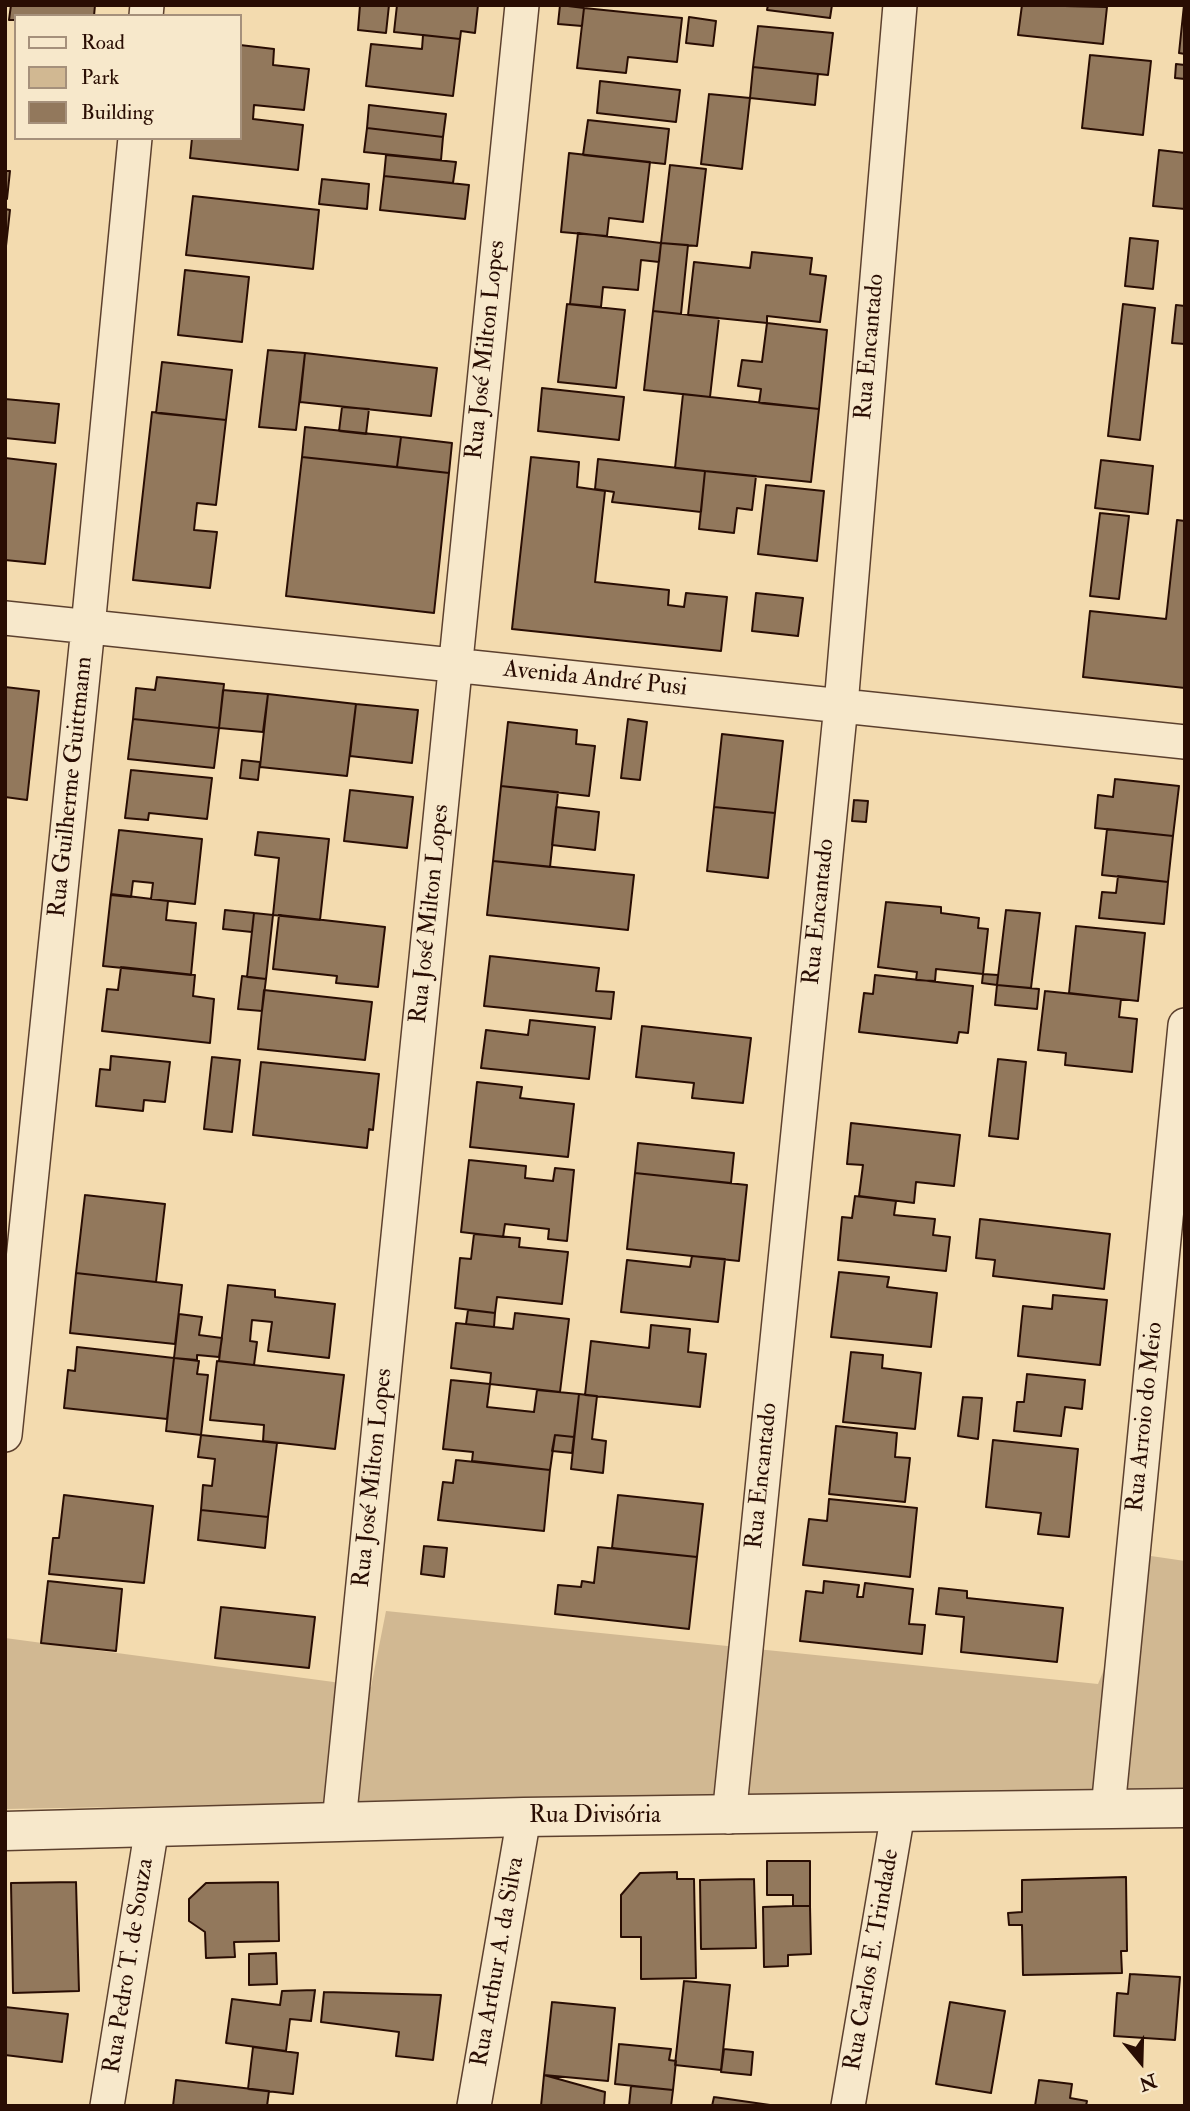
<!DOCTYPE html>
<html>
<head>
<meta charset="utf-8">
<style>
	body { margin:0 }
	#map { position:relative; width:1190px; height:2111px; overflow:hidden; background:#f3dbaf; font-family:"IM FELL Double Pica",serif }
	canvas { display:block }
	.frame { position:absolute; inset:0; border:7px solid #290d03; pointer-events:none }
	.legend { position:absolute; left:14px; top:14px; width:228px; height:126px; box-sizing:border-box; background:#f7e8cb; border:2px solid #a5907b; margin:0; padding:9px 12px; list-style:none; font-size:21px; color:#290d03 }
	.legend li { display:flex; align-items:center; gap:14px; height:35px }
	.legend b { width:35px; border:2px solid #a5907b }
	.north { position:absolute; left:1106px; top:2027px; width:70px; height:70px; -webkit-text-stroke:5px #f7e8cb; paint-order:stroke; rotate:161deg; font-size:19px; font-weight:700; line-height:28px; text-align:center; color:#290d03 }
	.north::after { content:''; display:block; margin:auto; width:24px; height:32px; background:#290d03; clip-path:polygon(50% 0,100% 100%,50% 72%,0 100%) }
</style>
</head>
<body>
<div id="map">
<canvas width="1190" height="2111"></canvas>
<div class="frame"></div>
<ul class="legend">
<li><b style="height:9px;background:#f7e8cb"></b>Road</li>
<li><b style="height:19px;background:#d1b892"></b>Park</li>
<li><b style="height:19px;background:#92785c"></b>Building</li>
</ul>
<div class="north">N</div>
</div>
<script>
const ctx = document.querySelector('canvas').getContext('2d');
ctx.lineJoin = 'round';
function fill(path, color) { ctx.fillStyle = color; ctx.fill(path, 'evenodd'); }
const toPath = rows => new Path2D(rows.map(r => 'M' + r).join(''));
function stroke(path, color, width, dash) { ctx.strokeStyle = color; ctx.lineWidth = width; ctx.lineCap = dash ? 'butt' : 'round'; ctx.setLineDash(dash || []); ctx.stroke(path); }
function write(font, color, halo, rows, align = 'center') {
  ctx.font = font + ' "IM FELL Double Pica",serif'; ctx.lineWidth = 5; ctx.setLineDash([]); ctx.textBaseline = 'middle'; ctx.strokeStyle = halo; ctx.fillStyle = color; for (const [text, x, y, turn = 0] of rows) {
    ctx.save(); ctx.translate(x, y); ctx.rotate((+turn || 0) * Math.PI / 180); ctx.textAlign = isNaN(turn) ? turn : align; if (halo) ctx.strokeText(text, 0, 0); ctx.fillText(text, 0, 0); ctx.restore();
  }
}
const green = toPath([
	[1151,1556,1185,1561,1185,1788,5,1809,5,1638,371,1687,386,1611,1098,1684]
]);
const building = toPath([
	[11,5,95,5,94,16,16,16,16,20,9,20,11,5],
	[360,5,389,5,386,33,358,30,360,5],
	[397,5,478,5,475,33,461,31,460,39,394,32,397,5],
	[560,5,584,8,582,26,558,24,560,5],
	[768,5,832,5,830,18,767,10,768,5],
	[1022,5,1107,7,1103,44,1018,35,1022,5],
	[1184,5,1185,5,1185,54,1179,53,1184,5],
	[584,8,682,18,677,62,628,57,626,73,577,68,584,8],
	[689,17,716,21,713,46,686,43,689,17],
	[758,26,833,33,828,75,753,67,758,26],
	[423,35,460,39,453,96,366,86,371,44,422,49,423,35],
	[240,45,274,49,273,65,309,69,304,110,254,105,253,119,303,125,298,170,190,158,192,138,240,138,240,45],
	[1090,55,1151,61,1143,135,1082,128,1090,55],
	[1176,64,1185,65,1185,79,1175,78,1176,64],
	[753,67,818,74,815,105,750,98,753,67],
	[600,81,680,90,676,122,597,113,600,81],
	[709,94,750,98,742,169,701,164,709,94],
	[369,105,446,114,443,137,367,128,369,105],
	[588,120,669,129,665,164,583,155,588,120],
	[367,128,443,137,441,160,364,152,367,128],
	[1159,150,1185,153,1185,209,1153,206,1159,150],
	[569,153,650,162,643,222,609,218,607,236,561,232,569,153],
	[386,155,456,162,453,183,384,176,386,155],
	[670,165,706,169,697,246,661,243,670,165],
	[5,171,10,171,7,199,5,199,5,171],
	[384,176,469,185,465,219,380,210,384,176],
	[322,179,369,184,367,209,319,204,322,179],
	[193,196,319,210,313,269,186,255,193,196],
	[5,209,10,210,6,246,5,246,5,209],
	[578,233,661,243,659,262,641,260,638,290,603,287,601,307,570,304,578,233],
	[1130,238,1158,241,1153,289,1125,286,1130,238],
	[661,243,688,245,681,314,653,311,661,243],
	[752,252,812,258,810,274,826,276,820,322,767,316,767,323,688,315,694,262,750,268,752,252],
	[185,270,249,277,242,342,178,335,185,270],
	[567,304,625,310,616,388,558,382,567,304],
	[1123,304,1155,308,1140,440,1108,436,1123,304],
	[1176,305,1185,306,1185,344,1172,343,1176,305],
	[653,311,719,318,710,397,644,390,653,311],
	[767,323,827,330,819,409,759,403,761,389,738,386,742,360,762,362,767,323],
	[268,350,305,353,296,430,259,427,268,350],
	[305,353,437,368,431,416,300,402,305,353],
	[162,362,232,370,226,420,156,413,162,362],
	[542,388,624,397,619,440,538,431,542,388],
	[683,394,819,409,811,482,675,468,683,394],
	[5,399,59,404,55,443,5,438,5,399],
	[342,407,369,409,366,434,339,431,342,407],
	[152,412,226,420,216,505,197,503,194,530,217,532,210,588,133,580,152,412],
	[305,427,401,437,397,467,302,457,305,427],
	[401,437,452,443,449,473,397,467,401,437],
	[302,457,449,473,434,613,286,596,302,457],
	[531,457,579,462,577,487,605,491,595,582,669,590,668,605,684,607,686,593,727,597,721,651,512,629,531,457],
	[5,458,56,464,45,564,5,560,5,458],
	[598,459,705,471,701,512,612,502,614,492,595,489,598,459],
	[1101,460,1153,466,1148,514,1095,508,1101,460],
	[705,471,756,476,752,510,737,508,734,533,699,529,705,471],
	[766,485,824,491,817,561,758,554,766,485],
	[1100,513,1129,516,1119,599,1090,596,1100,513],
	[1177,520,1185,521,1185,688,1083,677,1090,611,1166,619,1177,520],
	[756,593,803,598,798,636,752,631,756,593],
	[157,677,224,684,219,728,133,719,136,688,155,690,157,677],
	[5,687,39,691,27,800,5,797,5,687],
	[223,690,268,694,263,732,219,728,223,690],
	[268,694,356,704,347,776,260,767,268,694],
	[356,704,418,710,412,763,350,756,356,704],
	[133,719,219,728,214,768,128,759,133,719],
	[628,719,647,722,640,780,621,778,628,719],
	[508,722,577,730,576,744,595,746,589,796,501,786,508,722],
	[722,734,783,741,775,813,714,807,722,734],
	[242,760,260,762,258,780,240,778,242,760],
	[131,770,212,778,207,819,149,813,148,820,125,818,131,770],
	[1115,779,1179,786,1173,836,1095,828,1098,795,1113,797,1115,779],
	[501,786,558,792,550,867,493,861,501,786],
	[350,790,413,797,407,848,344,841,350,790],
	[854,800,868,801,866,822,852,821,854,800],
	[556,807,599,812,595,850,552,845,556,807],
	[714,807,775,813,768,878,707,871,714,807],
	[1107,829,1173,836,1168,882,1102,875,1107,829],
	[119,830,202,839,195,904,151,899,153,883,133,881,131,897,111,895,119,830],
	[258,832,329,839,320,920,273,915,279,858,255,855,258,832],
	[493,861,634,875,628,930,487,915,493,861],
	[1118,876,1168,882,1164,924,1099,918,1102,892,1116,893,1118,876],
	[111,894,168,901,166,920,196,923,191,975,103,966,111,894],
	[886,902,941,907,941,913,979,918,978,928,988,929,983,974,936,969,935,981,916,980,917,972,878,967,886,902],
	[225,910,254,913,252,932,223,929,225,910],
	[1006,910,1040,913,1031,988,997,985,1006,910],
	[254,913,273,915,266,979,247,977,254,913],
	[279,915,385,927,378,987,336,983,337,976,273,969,279,915],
	[1076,926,1145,933,1138,1001,1069,993,1076,926],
	[490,956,599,968,596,991,614,992,611,1019,484,1006,490,956],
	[121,967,195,975,193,996,214,999,210,1043,102,1031,107,989,118,990,121,967],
	[983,974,998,975,997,985,982,983,983,974],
	[875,975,973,986,968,1033,959,1032,957,1043,859,1032,864,993,873,994,875,975],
	[242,976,266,979,262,1011,238,1009,242,976],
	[997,985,1039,989,1037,1009,995,1005,997,985],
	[264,990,372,1002,365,1060,258,1049,264,990],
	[1045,991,1121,999,1119,1017,1137,1019,1132,1072,1065,1065,1066,1053,1038,1050,1045,991],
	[530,1020,595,1027,589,1079,481,1068,486,1030,528,1035,530,1020],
	[642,1026,751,1038,743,1103,692,1098,694,1083,636,1077,642,1026],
	[111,1056,170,1062,165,1102,144,1100,143,1111,96,1106,100,1069,110,1070,111,1056],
	[212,1057,240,1060,232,1132,204,1129,212,1057],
	[998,1059,1026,1062,1018,1139,989,1136,998,1059],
	[261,1062,379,1074,373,1130,369,1129,367,1148,253,1135,261,1062],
	[477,1082,522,1087,520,1098,574,1104,568,1157,470,1147,477,1082],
	[851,1123,960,1135,954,1186,916,1182,914,1203,859,1196,863,1165,847,1164,851,1123],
	[638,1143,734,1153,731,1183,635,1173,638,1143],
	[469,1160,526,1166,525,1178,553,1181,555,1168,574,1170,567,1241,548,1239,549,1229,505,1224,503,1237,461,1232,469,1160],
	[635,1173,747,1185,739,1261,627,1249,635,1173],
	[85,1195,165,1204,156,1282,76,1273,85,1195],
	[855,1196,896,1201,894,1215,935,1219,933,1235,950,1237,946,1271,838,1260,842,1217,852,1218,855,1196],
	[980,1219,1110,1234,1104,1289,993,1276,995,1260,976,1258,980,1219],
	[474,1234,520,1238,519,1247,568,1252,562,1304,497,1297,495,1313,455,1308,460,1258,471,1259,474,1234],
	[692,1256,725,1259,718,1322,621,1312,627,1260,690,1267,692,1256],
	[839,1272,889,1277,887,1287,937,1293,931,1347,831,1337,839,1272],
	[76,1273,182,1285,175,1344,70,1333,76,1273],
	[228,1285,275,1290,275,1297,335,1304,329,1358,268,1351,272,1322,252,1320,250,1341,257,1342,254,1365,219,1361,228,1285],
	[1053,1295,1107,1300,1100,1365,1018,1356,1023,1306,1052,1309,1053,1295],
	[468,1310,495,1313,494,1327,466,1324,468,1310],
	[515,1313,569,1319,560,1392,490,1384,491,1373,451,1368,456,1323,513,1329,515,1313],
	[179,1314,202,1317,199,1335,222,1338,219,1357,197,1355,197,1360,174,1358,179,1314],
	[651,1325,690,1329,688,1352,706,1354,700,1407,585,1395,591,1341,649,1348,651,1325],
	[77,1347,174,1358,167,1419,64,1408,68,1370,75,1371,77,1347],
	[851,1352,883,1355,882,1368,921,1373,915,1429,843,1422,851,1352],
	[174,1358,199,1361,197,1374,208,1375,201,1435,166,1431,174,1358],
	[217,1361,344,1375,335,1449,263,1441,264,1425,210,1420,217,1361],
	[1027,1374,1085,1380,1082,1409,1065,1407,1061,1436,1014,1431,1017,1402,1024,1402,1027,1374],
	[451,1380,490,1384,487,1407,534,1412,537,1390,579,1394,574,1437,555,1435,550,1470,472,1461,473,1452,443,1449,451,1380],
	[579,1394,597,1396,592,1439,606,1441,603,1473,571,1469,579,1394],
	[963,1397,982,1398,978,1439,958,1436,963,1397],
	[836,1426,897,1433,895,1457,910,1458,905,1502,829,1494,836,1426],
	[201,1435,277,1443,268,1517,201,1510,203,1485,212,1486,215,1459,198,1457,201,1435],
	[555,1435,574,1437,572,1453,552,1451,555,1435],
	[993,1440,1078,1449,1069,1537,1038,1534,1041,1513,986,1507,993,1440],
	[456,1460,550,1470,544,1531,438,1520,443,1482,453,1483,456,1460],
	[64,1495,153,1506,144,1583,49,1574,53,1538,59,1538,64,1495],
	[618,1495,703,1504,697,1557,612,1548,618,1495],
	[829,1499,917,1508,910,1577,803,1565,809,1519,827,1521,829,1499],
	[201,1510,268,1517,265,1548,198,1540,201,1510],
	[424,1546,447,1548,444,1577,421,1574,424,1546],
	[598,1547,697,1557,689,1629,555,1614,558,1585,581,1587,582,1581,594,1583,598,1547],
	[48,1581,122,1589,116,1651,41,1643,48,1581],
	[824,1581,859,1585,857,1597,863,1597,865,1583,913,1589,909,1624,925,1625,922,1654,800,1641,806,1591,823,1593,824,1581],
	[939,1588,967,1591,967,1598,1063,1608,1057,1662,961,1652,964,1617,936,1614,939,1588],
	[221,1607,315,1617,309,1668,215,1658,221,1607],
	[767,1861,810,1861,810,1906,793,1906,793,1895,767,1895,767,1861],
	[677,1872,677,1879,694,1879,696,1978,641,1979,641,1937,621,1937,621,1895,640,1873,677,1872],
	[1126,1877,1127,1951,1121,1951,1122,1973,1023,1975,1022,1925,1009,1925,1008,1913,1022,1912,1022,1880,1126,1877],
	[754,1879,756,1948,701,1949,700,1880,754,1879],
	[76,1882,79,1991,13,1993,11,1883,76,1882],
	[278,1882,279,1941,234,1942,235,1957,206,1958,205,1932,189,1921,189,1899,206,1883,278,1882],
	[793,1906,810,1906,811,1954,788,1955,788,1966,764,1967,763,1907,793,1906],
	[276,1953,277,1984,249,1985,249,1954,276,1953],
	[1130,1974,1180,1977,1175,2040,1114,2036,1117,1993,1128,1994,1130,1974],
	[684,1981,730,1985,721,2070,675,2065,684,1981],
	[315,1990,311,2021,290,2019,286,2051,226,2043,232,1999,280,2005,282,1991,315,1990],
	[324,1992,441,1995,433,2060,396,2056,399,2032,321,2022,324,1992],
	[552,2002,615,2008,608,2081,544,2075,552,2002],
	[950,2002,1005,2011,991,2093,936,2084,950,2002],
	[5,2007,68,2014,62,2062,5,2055,5,2007],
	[619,2044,671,2049,669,2060,676,2061,673,2090,615,2084,619,2044],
	[253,2047,298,2053,293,2094,248,2089,253,2047],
	[724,2049,753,2052,751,2075,721,2072,724,2049],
	[544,2075,605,2092,604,2106,541,2106,544,2075],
	[176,2080,269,2091,267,2106,173,2106,176,2080],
	[1039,2080,1072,2084,1070,2098,1087,2101,1086,2106,1035,2106,1039,2080],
	[631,2086,673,2090,671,2106,629,2106,631,2086],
	[714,2097,777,2106,712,2106,714,2097]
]);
const minor = toPath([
	[146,16,147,5],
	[5,618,1185,742],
	[5,1435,88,627,135,138],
	[1108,1809,1185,1025],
	[729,1817,841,705,900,5],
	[339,1822,522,5],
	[107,2106,152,1827],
	[474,2106,524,1817],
	[848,2106,898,1813]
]);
const tertiary = toPath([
	[5,1831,524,1817,1185,1808]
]);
const streetNames = [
	["Rua Encantado",871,347,-85],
	["Rua José Milton Lopes",487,350,-84],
	["Avenida André Pusi",595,680,6],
	["Rua Guilherme Guittmann",72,787,-84],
	["Rua Encantado",820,912,-84],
	["Rua José Milton Lopes",431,914,-84],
	["Rua Arroio do Meio",1146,1417,-84],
	["Rua Encantado",763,1476,-84],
	["Rua José Milton Lopes",374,1478,-84],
	["Rua Divisória",595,1817],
	["Rua Carlos E. Trindade",873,1960,-80],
	["Rua Arthur A. da Silva",499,1962,-80],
	["Rua Pedro T. de Souza",130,1966,-81]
];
fill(green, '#d1b892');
fill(building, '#92785c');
stroke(building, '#290d03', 2);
stroke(minor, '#5c402e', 36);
stroke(tertiary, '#5c402e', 41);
stroke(minor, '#f7e8cb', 33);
stroke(tertiary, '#f7e8cb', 38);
write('24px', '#290d03', '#f7e8cb', streetNames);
</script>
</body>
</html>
